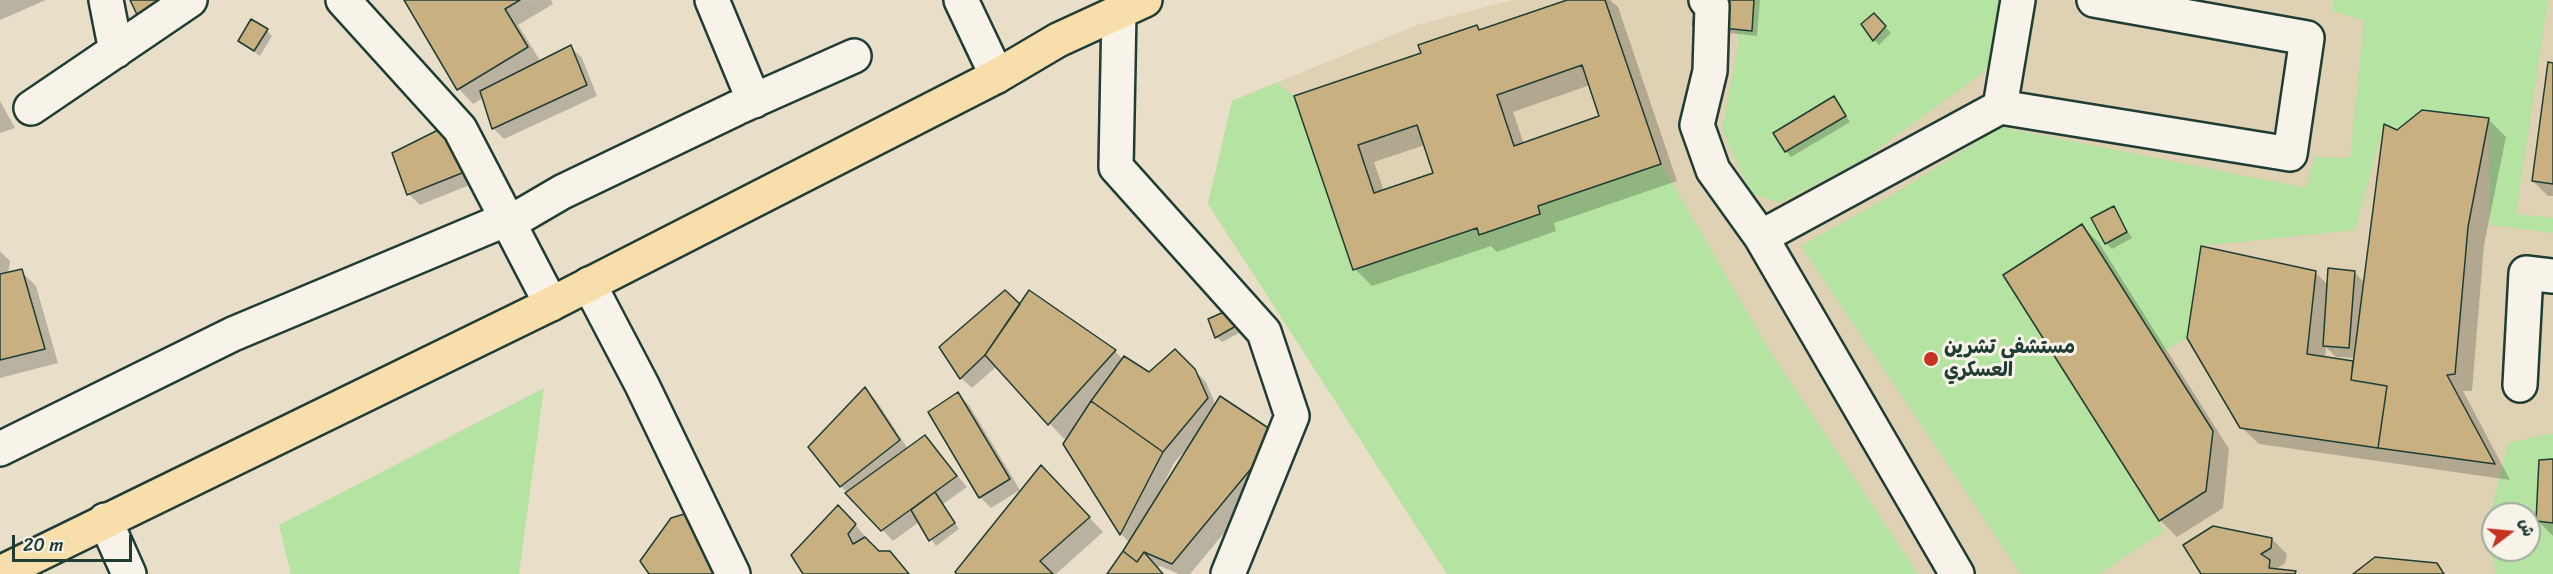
<!DOCTYPE html>
<html>
<head>
<meta charset="utf-8">
<style>
	body { margin:0 }
	#map { position:relative; width:2553px; height:574px; overflow:hidden; background:#e9dfc9; font-family:Sriracha,"Playpen Sans Arabic",sans-serif }
	canvas { display:block }
	.north { position:absolute; left:2481px; top:502px; width:60px; height:60px; box-sizing:border-box; background:#f7f3e8; border:2px solid #a1aaa0; border-radius:50%; rotate:74deg; font-size:16px; font-weight:700; line-height:24px; text-align:center; color:#1f3d34 }
	.north::after { content:''; display:block; margin:auto; width:21px; height:27px; background:#c8321e; clip-path:polygon(50% 0,100% 100%,50% 72%,0 100%) }
	.scale { position:absolute; left:12px; top:535px; width:120px; height:27px; box-sizing:border-box; border:3px solid #1f3d34; border-top:0; padding-left:8px; font-size:18px; line-height:21px; white-space:nowrap; color:#1f3d34; -webkit-text-stroke:4px #f7f3e8; paint-order:stroke }
</style>
</head>
<body>
<div id="map">
<canvas width="2553" height="574"></canvas>
<div class="north">ش</div>
<div class="scale">20 m</div>
</div>
<script>
const ctx = document.querySelector('canvas').getContext('2d');
ctx.lineJoin = 'round';
function fill(path, color) { ctx.fillStyle = color; ctx.fill(path, 'evenodd'); }
const toPath = rows => new Path2D(rows.map(r => 'M' + r).join(''));
function stroke(path, color, width, dash) { ctx.strokeStyle = color; ctx.lineWidth = width; ctx.lineCap = dash ? 'butt' : 'round'; ctx.setLineDash(dash || []); ctx.stroke(path); }
function write(font, color, halo, rows, align = 'center') {
  ctx.font = font + ' Sriracha,"Playpen Sans Arabic",sans-serif'; ctx.lineWidth = 6; ctx.setLineDash([]); ctx.textBaseline = 'middle'; ctx.strokeStyle = halo; ctx.fillStyle = color; for (const [text, x, y, turn = 0] of rows) {
    ctx.save(); ctx.translate(x, y); ctx.rotate((+turn || 0) * Math.PI / 180); ctx.textAlign = isNaN(turn) ? turn : align; if (halo) ctx.strokeText(text, 0, 0); ctx.fillText(text, 0, 0); ctx.restore();
  }
}
const built = toPath([
	[1512,0,2553,0,2553,574,1447,574,1208,204,1232,101,1417,25],
	[2493,514,2529,514,2529,550,2493,550]
]);
const green = toPath([
	[1730,0,2013,0,2001,56,1977,77,1864,159,1780,203,1751,193,1722,130,1739,43],
	[2333,0,2548,0,2516,214,2553,218,2553,233,2490,225,2489,118,2422,110,2397,130,2384,124,2355,230,2201,246,2187,338,2162,352,2082,224,2003,274,2164,531,2099,574,2021,574,1801,246,1899,191,2001,127,2306,188,2315,157,2350,158,2364,20,2332,11],
	[1276,83,1294,96,1354,270,1476,228,1479,235,1540,214,1538,206,1661,164,1767,346,1918,574,1447,574,1208,204,1232,101],
	[544,388,519,574,291,574,279,525],
	[2553,433,2553,574,2496,574,2486,532,2508,443],
	[2493,514,2529,514,2529,550,2493,550]
]);
const shadow = toPath([
	[0,0,46,0,0,20],
	[551,0,553,4,518,25,541,62,571,47,582,58,597,96,504,139,493,128,483,98,473,104,459,89,406,1],
	[1572,0,1610,0,1618,7,1677,181,1554,223,1556,231,1497,252,1491,246,1372,286,1355,269,1296,97,1423,54,1476,26,1481,31],
	[1590,85,1601,117,1524,144,1513,112],
	[1425,145,1435,174,1384,191,1374,162],
	[1697,0,1760,0,1757,36,1700,30],
	[1874,15,1891,33,1879,45,1874,40],
	[267,31,272,36,260,56,240,41],
	[2553,65,2553,196,2548,196,2533,181],
	[1834,97,1850,122,1791,157,1786,151],
	[0,101,15,128,0,133],
	[2422,112,2489,120,2506,137,2484,245,2472,391,2463,391,2510,480,2259,444,2241,427,2315,272,2329,286,2354,272,2365,283,2397,132],
	[2326,347,2336,357,2355,358,2355,363,2325,358],
	[453,124,482,180,420,205,409,194],
	[2113,208,2132,238,2112,249,2106,243],
	[2082,226,2099,243,2229,449,2223,508,2177,537,2160,520],
	[0,251,10,261,8,274,21,271,36,286,58,363,0,378],
	[1020,306,1115,351,1123,360,1150,374,1175,351,1206,382,1216,406,1292,451,1190,574,1179,574,1160,566,1158,568,1163,574,1109,574,1130,543,1121,534,1064,444,1074,431,1064,439,997,366,972,388,961,378],
	[1189,446,1161,494,1159,493,1174,463],
	[1234,318,1241,332,1222,342,1217,337],
	[865,389,876,400,908,449,925,437,967,487,943,504,959,529,936,546,919,522,893,541,841,486,810,447],
	[958,394,969,405,1020,490,991,508,980,497],
	[2553,461,2553,536,2537,520],
	[1056,482,1103,532,1056,574,959,574],
	[853,522,879,553,890,553,910,574,804,574],
	[2272,539,2287,554,2285,563,2276,569,2296,574,2203,574]
]);
const building = toPath([
	[130,0,174,0,142,25,130,0],
	[404,0,520,0,505,9,528,47,457,90,404,0],
	[1567,0,1605,0,1661,164,1538,206,1540,214,1479,235,1477,228,1353,270,1294,96,1421,53,1418,45,1477,25,1479,30,1567,0],
	[1582,65,1599,116,1514,146,1497,95,1582,65],
	[1417,125,1433,173,1374,193,1358,145,1417,125],
	[1695,0,1754,0,1752,31,1693,25,1695,0],
	[1874,13,1886,26,1873,41,1861,24,1874,13],
	[251,19,268,29,254,51,238,41,251,19],
	[571,45,587,85,492,129,480,91,571,45],
	[2548,62,2553,63,2553,184,2532,181,2548,62],
	[1834,96,1846,116,1785,152,1773,133,1834,96],
	[2422,110,2489,118,2468,227,2455,374,2447,375,2495,464,2378,448,2387,386,2351,380,2384,124,2397,130,2422,110],
	[454,122,472,169,407,195,392,153,454,122],
	[2114,206,2127,232,2105,244,2091,218,2114,206],
	[2082,224,2213,431,2206,491,2159,521,2003,275,2082,224],
	[2201,246,2316,271,2307,354,2353,361,2351,380,2387,386,2378,448,2240,428,2187,338,2201,246],
	[2328,268,2355,271,2349,348,2323,346,2328,268],
	[22,269,45,349,0,360,0,274,22,269],
	[1005,290,1020,304,985,355,960,379,939,347,1005,290],
	[1029,290,1116,350,1048,425,985,355,1029,290],
	[1228,310,1236,326,1215,338,1208,319,1228,310],
	[1175,349,1195,369,1208,398,1163,452,1091,401,1124,356,1149,372,1175,349],
	[865,387,900,440,840,487,808,447,865,387],
	[958,392,1010,479,979,498,928,412,958,392],
	[1220,396,1279,435,1172,564,1144,552,1137,562,1123,551,1220,396],
	[1091,401,1163,452,1120,535,1063,444,1091,401],
	[925,435,957,476,881,531,845,493,925,435],
	[2553,459,2553,523,2536,521,2539,460,2553,459],
	[1041,465,1090,517,1040,561,1053,574,957,574,955,572,1041,465],
	[935,492,955,523,929,541,911,510,935,492],
	[838,505,856,524,848,534,853,544,865,537,879,551,890,551,909,574,803,574,791,555,838,505],
	[691,512,720,574,649,574,640,561,671,518,691,512],
	[2213,526,2272,538,2271,548,2261,554,2270,560,2269,568,2296,571,2295,574,2201,574,2183,545,2213,526],
	[1123,551,1137,562,1144,552,1163,574,1107,574,1123,551],
	[2375,557,2437,563,2444,574,2353,574,2375,557]
]);
const minor = toPath([
	[106,0,116,51],
	[343,0,460,129,551,304],
	[712,0,754,101],
	[961,0,997,76],
	[1706,0,1712,6,1710,71,1697,125,1713,170,1761,237,1957,574],
	[1119,12,1116,167,1264,332,1292,416,1228,574],
	[2000,107,2018,0],
	[31,108,190,0],
	[509,223,562,192,737,108,854,56],
	[1761,237,2000,107,2290,154,2307,38,2094,0],
	[589,284,642,385,733,574],
	[2520,385,2526,273,2553,276],
	[0,449,233,334,507,219],
	[105,520,129,574]
]);
const major = toPath([
	[0,573,551,304,997,76,1058,40,1145,0]
]);
const markers = [
	[1931,359,8,"#c8321e"]
];
const poiNames = [
	["مستشفى تشرين",1944,348],
	["العسكري",1944,371]
];
fill(built, '#dfd1b3');
fill(green, '#b4e3a2');
fill(shadow, '#0003');
fill(building, '#c8b080');
stroke(building, '#1f3d34', 1.5);
stroke(minor, '#1f3d34', 38);
stroke(major, '#1f3d34', 38);
stroke(minor, '#f7f3e8', 33);
stroke(major, '#f8deab', 33);
for (const [x, y, r, color] of markers) { const dot = new Path2D(); dot.arc(x, y, r, 0, 2 * Math.PI); ctx.fillStyle = color; ctx.fill(dot); stroke(dot, '#f7f3e8', 2); }
write('bold 20px', '#1f3d34', '#f7f3e8', poiNames, 'left');
</script>
</body>
</html>
